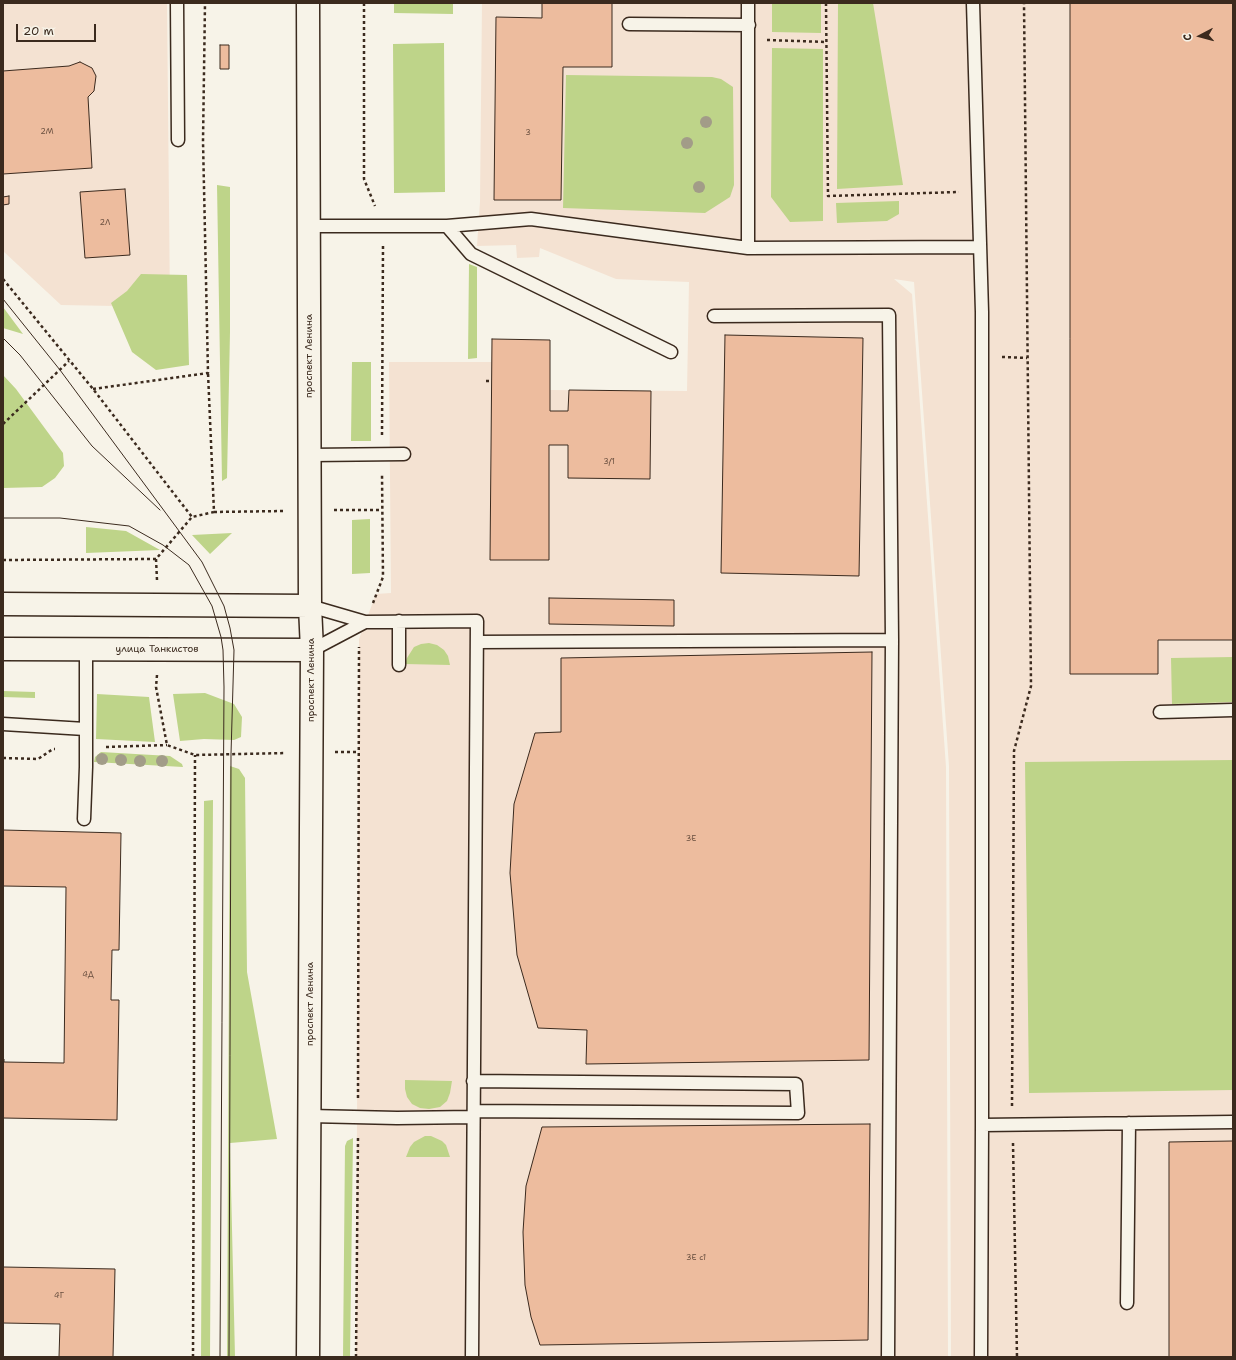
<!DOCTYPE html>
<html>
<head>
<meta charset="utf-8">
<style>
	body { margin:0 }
	#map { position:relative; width:1236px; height:1360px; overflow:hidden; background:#f7f3e8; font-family:"Shantell Sans",sans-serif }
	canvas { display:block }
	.frame { position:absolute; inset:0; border:4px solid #3b2a1e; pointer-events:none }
	.north { position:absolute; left:1180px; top:16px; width:40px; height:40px; -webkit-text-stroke:3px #f7f3e8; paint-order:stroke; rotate:264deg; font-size:11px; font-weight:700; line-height:16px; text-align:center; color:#3b2a1e }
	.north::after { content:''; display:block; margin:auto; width:14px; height:18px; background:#3b2a1e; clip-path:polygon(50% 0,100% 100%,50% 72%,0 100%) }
	.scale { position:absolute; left:16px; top:24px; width:80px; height:18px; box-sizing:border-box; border:2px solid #3b2a1e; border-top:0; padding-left:5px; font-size:12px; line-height:14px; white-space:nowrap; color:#3b2a1e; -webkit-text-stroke:3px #f7f3e8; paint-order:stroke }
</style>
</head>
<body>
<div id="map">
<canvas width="1236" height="1360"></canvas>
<div class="frame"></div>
<div class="north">С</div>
<div class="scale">20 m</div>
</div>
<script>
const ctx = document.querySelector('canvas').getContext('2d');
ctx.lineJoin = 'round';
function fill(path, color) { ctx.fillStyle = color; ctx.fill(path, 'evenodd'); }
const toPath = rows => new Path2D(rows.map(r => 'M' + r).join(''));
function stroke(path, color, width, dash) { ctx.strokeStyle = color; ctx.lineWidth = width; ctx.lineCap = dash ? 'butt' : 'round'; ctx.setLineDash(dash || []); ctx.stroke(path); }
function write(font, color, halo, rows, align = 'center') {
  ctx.font = font + ' "Shantell Sans",sans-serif'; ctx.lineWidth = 3; ctx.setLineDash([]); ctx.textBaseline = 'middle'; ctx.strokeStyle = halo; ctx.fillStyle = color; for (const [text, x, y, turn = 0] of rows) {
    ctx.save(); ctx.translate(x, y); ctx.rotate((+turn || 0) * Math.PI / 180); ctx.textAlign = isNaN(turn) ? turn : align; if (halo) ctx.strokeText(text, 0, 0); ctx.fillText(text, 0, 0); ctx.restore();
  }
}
const built = toPath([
	[3,3,167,3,170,307,61,305,3,251],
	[482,3,1233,3,1233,1357,951,1357,949,766,914,282,894,279,912,294,946,767,948,1357,356,1357,359,639,376,594,391,593,389,362,491,362,492,339,550,340,550,390,687,391,689,282,616,279,540,248,539,257,517,258,516,245,477,246,480,202]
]);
const green = toPath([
	[394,3,453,3,453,14,394,13],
	[772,3,821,3,821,33,772,32],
	[838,3,873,3,903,185,837,189],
	[444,43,445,192,394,193,393,44],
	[772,48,823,49,823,221,790,222,771,197],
	[566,75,712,77,721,79,733,87,734,185,730,197,705,213,563,208],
	[217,185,230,187,230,332,227,478,222,481],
	[899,201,899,214,887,221,837,223,836,203],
	[469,264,477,267,477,358,468,359],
	[141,274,187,275,189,365,156,370,132,352,111,303,127,291],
	[3,307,23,334,3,328],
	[352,362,371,362,371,441,351,441],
	[3,375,16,389,63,453,64,466,55,478,42,487,3,488],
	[370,519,370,573,352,574,352,520],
	[86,527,126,531,160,550,86,553],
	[232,533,210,554,192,535],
	[429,643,437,645,444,650,448,656,450,665,405,664,407,658,414,647,421,644],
	[1233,657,1233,702,1172,704,1171,658],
	[3,691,35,692,35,698,3,697],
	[205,693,234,704,242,717,241,737,234,740,204,739,180,741,173,694],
	[97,694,149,697,155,742,96,739],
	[101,752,170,756,182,764,183,767,94,762,95,757],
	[1233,760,1233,1090,1029,1093,1025,762],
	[230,766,239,769,245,778,247,972,277,1139,230,1143,235,1357,227,1357],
	[213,800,210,1357,201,1357,204,801],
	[405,1080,452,1081,450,1093,447,1101,440,1107,429,1109,420,1108,412,1104,407,1097,405,1089],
	[425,1136,431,1136,442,1141,446,1145,450,1157,406,1157,410,1147,414,1142],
	[353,1138,350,1357,343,1357,345,1146,347,1141]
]);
const building = toPath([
	[542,3,612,3,612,67,563,67,561,200,494,200,496,17,542,18,542,3],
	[1070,3,1233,3,1233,640,1158,640,1158,674,1070,674,1070,3],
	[220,45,229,45,229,69,220,69,220,45],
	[80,62,92,68,96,76,94,91,88,97,92,168,3,174,3,71,69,66,80,62],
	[125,189,130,255,85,258,80,192,125,189],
	[9,196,9,204,3,205,3,197,9,196],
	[725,335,863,338,859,576,721,573,725,335],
	[492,339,550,340,550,411,568,411,569,390,651,391,650,479,568,478,568,445,549,445,549,560,490,560,492,339],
	[549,598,674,600,674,626,549,624,549,598],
	[872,652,869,1060,586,1064,587,1030,538,1028,517,955,510,873,514,804,535,733,561,732,561,658,872,652],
	[3,830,121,833,119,950,112,950,111,1000,119,1000,117,1120,3,1118,3,1059,4,1059,4,1062,64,1063,66,887,3,886,3,830],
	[870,1124,868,1340,540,1345,531,1317,525,1285,523,1232,526,1186,542,1127,870,1124],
	[1233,1141,1233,1357,1169,1357,1169,1142,1233,1141],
	[3,1267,115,1269,113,1357,59,1357,60,1324,3,1323,3,1267]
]);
const path = toPath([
	[364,3,364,179,375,206],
	[826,3,828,196,959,192],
	[767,40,827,42],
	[3,279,93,389,192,517],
	[1002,357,1027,358],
	[486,381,491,381],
	[93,389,208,373,203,141,205,3],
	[3,424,69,361],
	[382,435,383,246],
	[334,510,382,510],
	[214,512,285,511],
	[3,560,156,559],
	[157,580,156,559,192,517,214,512,208,373],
	[373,603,383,577,382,474],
	[157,675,156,687,167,745,195,755,286,753],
	[106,747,167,745],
	[335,752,358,752],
	[3,758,38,759,53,749,55,749],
	[358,1098,359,647],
	[1012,1106,1014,751,1031,686,1024,3],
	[1013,1143,1017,1357],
	[193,1357,195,755],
	[356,1357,358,1137]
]);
const service = toPath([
	[177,3,178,140],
	[973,3,982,312,982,1125,981,1357],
	[629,24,749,25],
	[309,226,447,226,531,219,748,248,748,3],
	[447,226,471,254,671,352],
	[748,248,980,247],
	[714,316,889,315,892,640],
	[310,455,404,454],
	[310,606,365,622,477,621,472,1357],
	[399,621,399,665],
	[477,642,892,640,888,1357],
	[312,650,365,622],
	[1160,712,1233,710],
	[3,724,85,729],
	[84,819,86,767,86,649],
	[473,1081,796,1084,798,1113,474,1111],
	[310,1116,397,1118,473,1117],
	[982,1125,1233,1122],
	[1127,1303,1129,1123]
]);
const tertiary = toPath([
	[308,3,310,606]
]);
const secondary = toPath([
	[3,604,310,606,312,650,308,1357],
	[3,649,312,650]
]);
const tram = toPath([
	[3,299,60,370,202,562,224,606,230,628,234,650,231,754,229,1357],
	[3,338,20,355,92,446,160,510],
	[3,518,60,518,129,526,163,545,189,565,212,606,221,637,223,650,224,687,220,1357]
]);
const trees = [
	[706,122],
	[687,143],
	[699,187],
	[102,759],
	[121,760],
	[140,761],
	[162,761]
];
const numberNames = [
	["2М",47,132],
	["3",528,133],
	["2Л",105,223],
	["3/1",609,462],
	["3Е",691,839],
	["4Д",88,975],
	["3Е с1",696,1258],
	["4Г",59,1296]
];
const streetNames = [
	["проспект Ленина",309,356,-90],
	["улица Танкистов",157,649],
	["проспект Ленина",311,680,-90],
	["проспект Ленина",310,1004,-90]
];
fill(built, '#f4e2d2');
fill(green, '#bed489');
fill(building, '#edbc9e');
stroke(building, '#3b2a1e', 1);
stroke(service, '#3b2a1e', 15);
stroke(tertiary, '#3b2a1e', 25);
stroke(secondary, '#3b2a1e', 25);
stroke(path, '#3b2a1e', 2.5, [3, 3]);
stroke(service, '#f7f3e8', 12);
stroke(tertiary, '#f7f3e8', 22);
stroke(secondary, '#f7f3e8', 22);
stroke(tram, '#3b2a1e', 1);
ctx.fillStyle = '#a29c88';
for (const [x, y] of trees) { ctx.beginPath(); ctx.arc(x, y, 6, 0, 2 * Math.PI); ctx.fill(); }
write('8px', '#684e3e', null, numberNames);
write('10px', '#3b2a1e', '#f7f3e8', streetNames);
</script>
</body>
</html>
